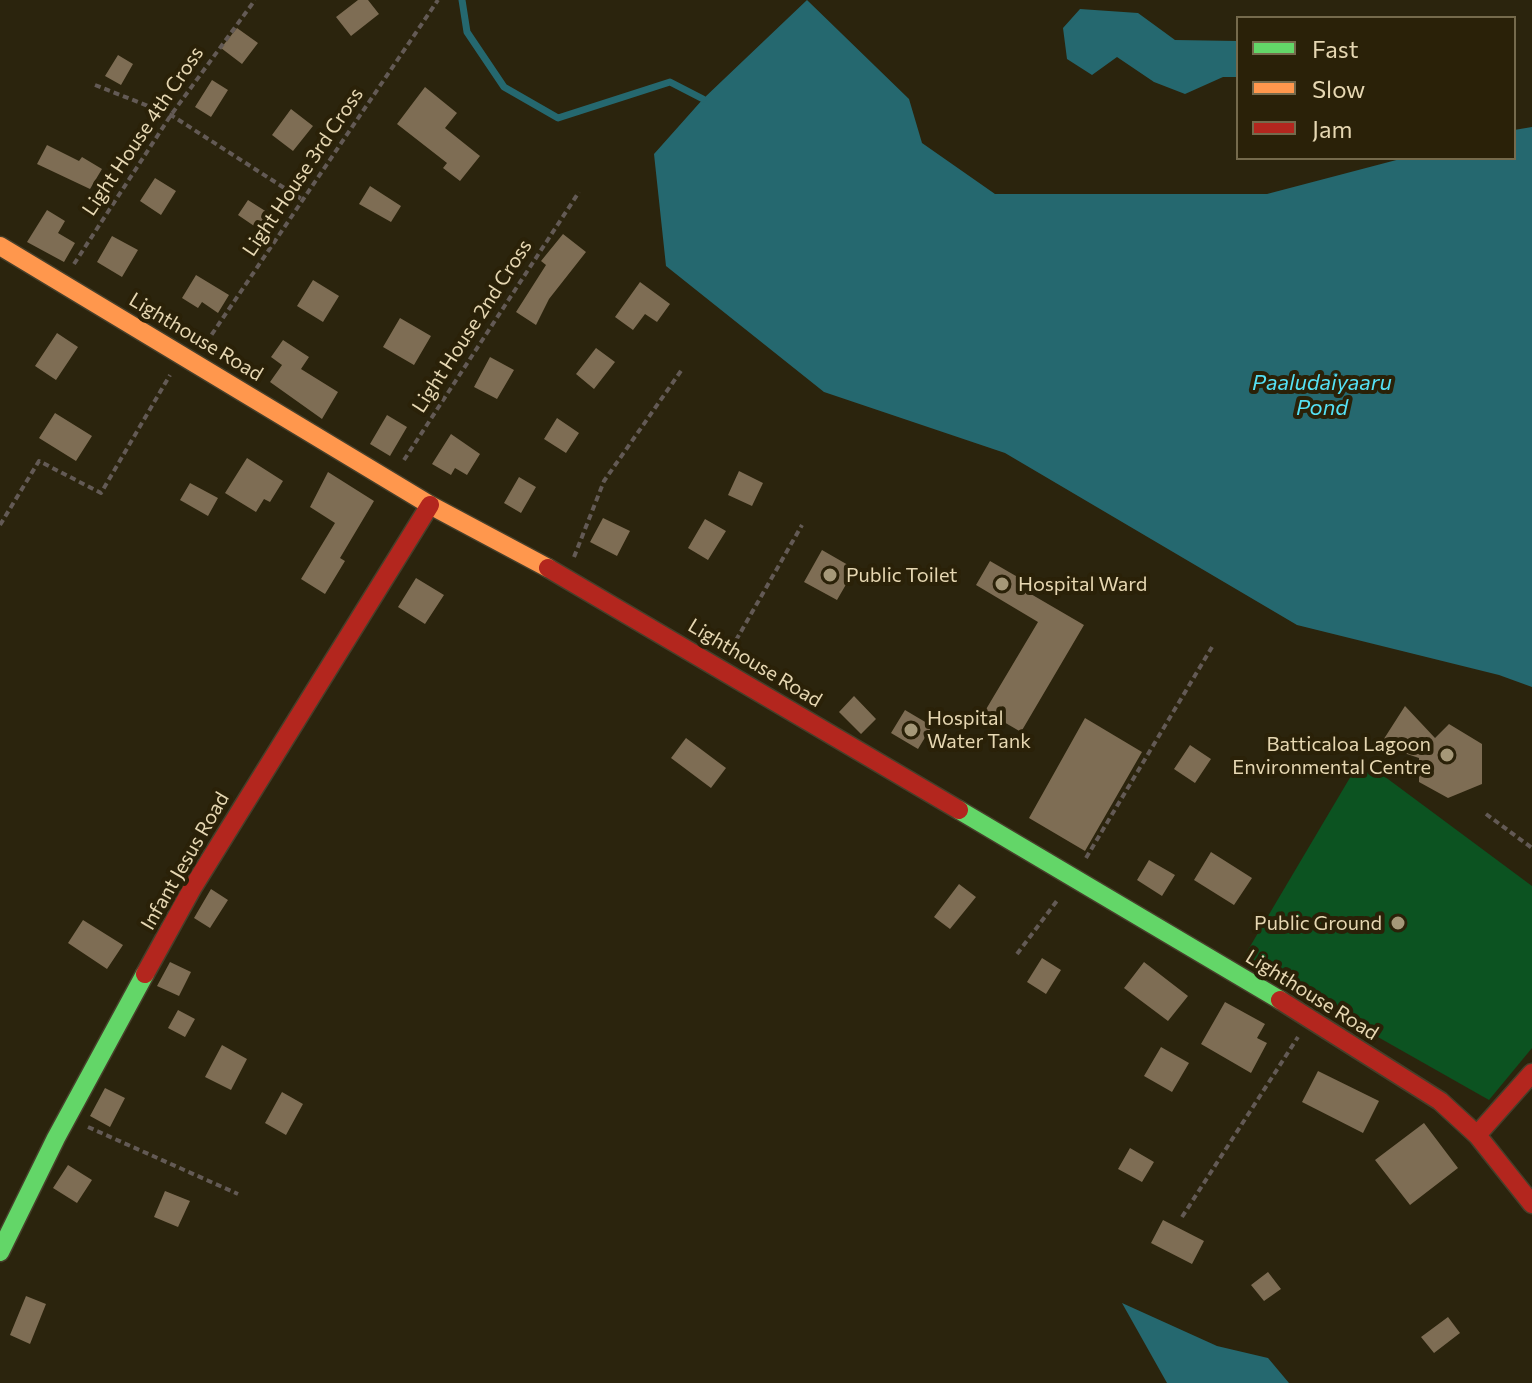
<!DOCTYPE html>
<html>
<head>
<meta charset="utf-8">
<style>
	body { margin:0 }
	#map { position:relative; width:1532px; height:1383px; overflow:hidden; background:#2b240d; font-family:Commissioner,sans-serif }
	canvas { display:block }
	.legend { position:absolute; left:1236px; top:16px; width:280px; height:144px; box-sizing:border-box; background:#2a2108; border:2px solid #756a4c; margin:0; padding:10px 14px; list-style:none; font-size:24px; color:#e6d7b2 }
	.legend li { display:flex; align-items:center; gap:16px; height:40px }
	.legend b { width:40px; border:2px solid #756a4c }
</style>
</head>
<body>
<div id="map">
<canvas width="1532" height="1383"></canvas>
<ul class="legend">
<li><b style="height:10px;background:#63d668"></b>Fast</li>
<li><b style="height:10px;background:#ff974d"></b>Slow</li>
<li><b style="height:10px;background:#b3261e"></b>Jam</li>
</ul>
</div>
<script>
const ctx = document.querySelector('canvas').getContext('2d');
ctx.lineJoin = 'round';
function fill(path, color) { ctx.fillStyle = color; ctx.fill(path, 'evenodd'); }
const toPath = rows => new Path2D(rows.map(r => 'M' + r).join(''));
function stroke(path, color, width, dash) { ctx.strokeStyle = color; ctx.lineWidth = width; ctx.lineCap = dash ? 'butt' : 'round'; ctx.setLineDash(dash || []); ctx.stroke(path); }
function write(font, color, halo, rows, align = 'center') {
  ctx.font = font + ' Commissioner,sans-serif'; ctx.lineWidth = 8; ctx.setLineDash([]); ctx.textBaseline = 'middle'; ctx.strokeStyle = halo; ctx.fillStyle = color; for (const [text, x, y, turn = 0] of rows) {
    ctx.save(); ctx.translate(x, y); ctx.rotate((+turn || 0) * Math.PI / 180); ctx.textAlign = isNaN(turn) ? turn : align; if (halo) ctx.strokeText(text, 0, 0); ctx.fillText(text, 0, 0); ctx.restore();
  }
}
const green = toPath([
	[1361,759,1532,886,1532,1048,1489,1100,1242,960]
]);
const water = toPath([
	[807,0,909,99,922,143,995,194,1267,194,1404,158,1514,158,1514,130,1532,127,1532,687,1499,675,1297,625,1005,453,824,392,666,266,654,154,703,99],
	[1080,9,1138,13,1175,40,1238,41,1238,77,1223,77,1185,94,1154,82,1117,57,1092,75,1067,59,1063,28],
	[1122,1303,1217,1346,1268,1358,1289,1383,1167,1383]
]);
const stream = toPath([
	[462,0,467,32,504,87,558,118,670,82,703,99]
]);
const building = toPath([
	[358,0,368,0,379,14,351,36,336,17],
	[237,28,258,43,242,64,221,48],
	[118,55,133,64,121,85,105,76],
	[212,80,228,90,211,117,195,107],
	[425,87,457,113,445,128,480,156,460,181,443,168,447,163,397,124],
	[291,109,313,126,293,151,272,135],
	[47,145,79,161,82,157,102,169,90,189,37,164],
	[155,178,176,191,161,215,140,201],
	[370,186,401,206,391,222,359,204],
	[248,200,270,214,260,230,238,215],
	[47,210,65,221,58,233,75,243,64,262,27,242],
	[563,234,586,252,549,299,536,325,516,312,546,265,541,261],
	[112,236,138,250,122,277,97,262],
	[196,275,229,295,218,313,202,302,198,308,182,298],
	[313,280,339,296,323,322,297,306],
	[640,282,670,304,657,322,645,314,633,330,615,317],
	[400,318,431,336,414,365,383,347],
	[57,333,78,347,56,380,35,366],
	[283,340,309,357,301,369,338,392,322,419,270,382,282,365,271,357],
	[596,348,615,362,594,389,576,374],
	[490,357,514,370,497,399,474,387],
	[55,413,92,436,76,461,39,438],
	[387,415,407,427,390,456,370,444],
	[557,418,579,433,566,453,544,439],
	[451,434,480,454,467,475,455,468,451,475,432,464],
	[247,458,283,481,270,502,264,499,256,512,225,493],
	[739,471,763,483,752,506,728,495],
	[328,472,374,501,340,558,345,561,325,594,301,579,335,523,310,507],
	[519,477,536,487,521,513,504,503],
	[190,483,218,498,208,516,180,500],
	[603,518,630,531,617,556,590,542],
	[705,519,726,531,708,560,688,548],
	[822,550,855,569,837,600,804,582],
	[990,561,1028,583,1024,590,1084,625,1021,732,985,711,1038,622,976,585],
	[416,578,444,595,425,624,398,607],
	[854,696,876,719,861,734,839,712],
	[1405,706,1435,738,1449,724,1482,744,1482,784,1448,798,1419,782,1419,758,1380,745],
	[905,710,932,726,918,749,891,733],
	[1085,718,1142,752,1085,851,1029,818],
	[686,738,726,768,711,788,671,758],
	[1190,745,1211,759,1195,783,1174,769],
	[1211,852,1252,878,1234,905,1194,880],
	[1149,860,1175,875,1162,896,1137,880],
	[959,884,976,897,950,929,934,917],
	[211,889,228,900,210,928,194,918],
	[83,920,123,945,107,969,68,943],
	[1042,958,1061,970,1046,994,1027,982],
	[170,962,191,972,179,996,157,986],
	[1144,962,1188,996,1168,1021,1124,988],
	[1225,1002,1265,1024,1257,1038,1267,1043,1251,1073,1201,1044],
	[178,1010,195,1019,185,1037,168,1028],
	[222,1045,247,1059,231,1090,205,1077],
	[1161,1047,1189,1063,1172,1092,1144,1076],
	[1318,1071,1379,1101,1363,1133,1302,1102],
	[105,1088,125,1098,110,1127,90,1116],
	[282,1092,303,1104,286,1135,265,1123],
	[1424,1123,1458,1168,1410,1205,1375,1160],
	[1130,1148,1154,1162,1142,1182,1118,1169],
	[68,1165,92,1180,77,1203,53,1188],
	[165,1191,190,1201,178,1227,154,1217],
	[1163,1220,1204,1241,1192,1264,1151,1243],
	[1268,1272,1281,1289,1264,1301,1251,1285],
	[26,1296,46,1304,30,1344,10,1335],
	[1448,1317,1460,1333,1434,1353,1421,1337]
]);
const path = toPath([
	[95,85,171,115,303,200],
	[74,264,171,115,255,0],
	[206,343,438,0],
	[404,460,579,192],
	[0,525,39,461,101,493,170,375],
	[574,557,604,481,683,368],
	[731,649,802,525],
	[1486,814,1532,848],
	[1086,858,1212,647],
	[1017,954,1059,898],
	[88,1127,238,1194],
	[1182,1217,1298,1037]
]);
const fast = toPath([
	[959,810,1280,1000],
	[0,1252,56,1138,145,974]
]);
const slow = toPath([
	[0,246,430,505,548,568]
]);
const jam = toPath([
	[548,568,959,810],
	[145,974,193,887,430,505],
	[1280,1000,1440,1101,1477,1135],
	[1532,1073,1477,1135,1532,1204]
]);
const markers = [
	[830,575,8,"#a59878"],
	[1002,584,8,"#a59878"],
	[911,730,8,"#a59878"],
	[1447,755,8,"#a59878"],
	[1398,923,8,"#a59878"]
];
const streetNames = [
	["Light House 4th Cross",143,131,-56],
	["Light House 3rd Cross",303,172,-56],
	["Light House 2nd Cross",472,326,-57],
	["Lighthouse Road",196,337,31],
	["Lighthouse Road",755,663,31],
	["Infant Jesus Road",185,861,-60],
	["Lighthouse Road",1312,995,32]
];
const poiNames = [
	["Public Toilet",846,575],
	["Hospital Ward",1018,584],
	["Hospital",927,718],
	["Water Tank",927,741],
	["Batticaloa Lagoon",1431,744,"right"],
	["Environmental Centre",1431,767,"right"],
	["Public Ground",1382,923,"right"]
];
const waterNames = [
	["Paaludaiyaaru",1322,383],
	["Pond",1322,408]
];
fill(green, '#0c5321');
fill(water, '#25686f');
stroke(stream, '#25686f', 7);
fill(building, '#7e6d54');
stroke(fast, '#463f2a', 21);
stroke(slow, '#463f2a', 21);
stroke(jam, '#463f2a', 21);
stroke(path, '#635a55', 4, [6, 4]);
stroke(fast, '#63d668', 18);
stroke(slow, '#ff974d', 18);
stroke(jam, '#b3261e', 18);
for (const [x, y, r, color] of markers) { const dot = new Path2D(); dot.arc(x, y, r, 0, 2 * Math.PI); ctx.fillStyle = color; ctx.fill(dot); stroke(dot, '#2a2108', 3); }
write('20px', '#e6d7b2', '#2a2108', streetNames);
write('20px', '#e6d7b2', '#2a2108', poiNames, 'left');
write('italic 22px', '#55e1f5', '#2a2108', waterNames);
</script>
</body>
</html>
